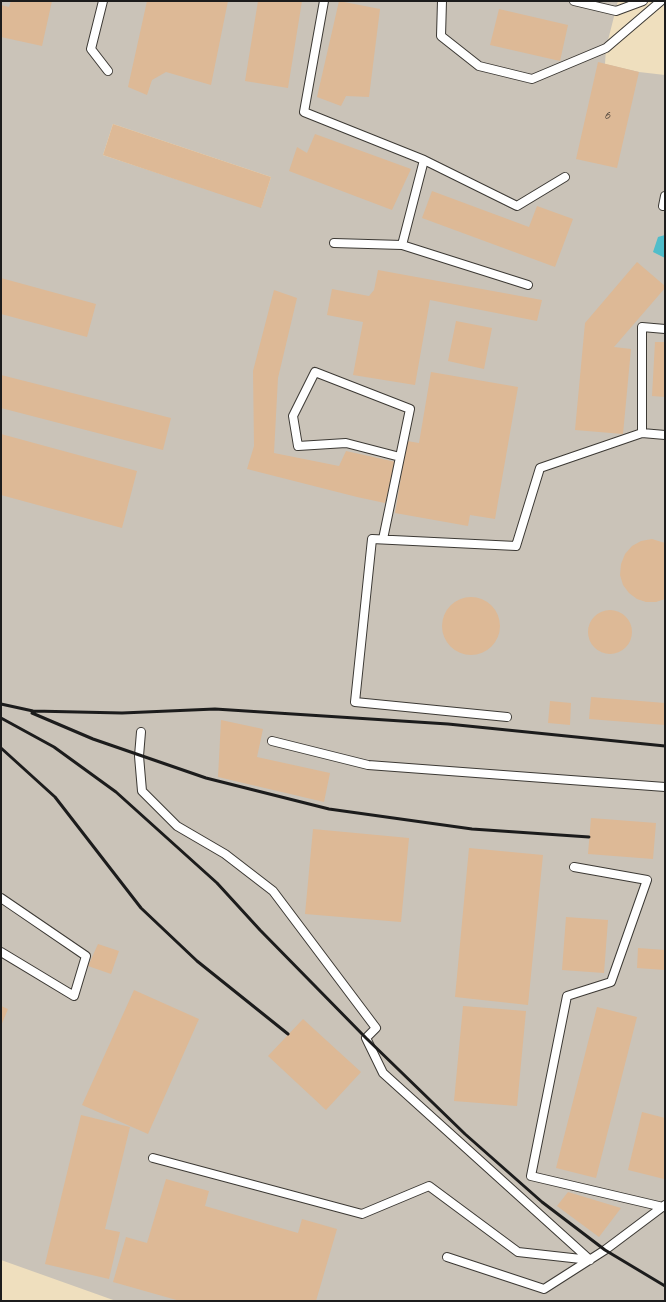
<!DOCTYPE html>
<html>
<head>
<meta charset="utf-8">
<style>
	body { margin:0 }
	#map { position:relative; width:666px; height:1302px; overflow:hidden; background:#efdfbe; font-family:Caveat,sans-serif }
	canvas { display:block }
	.frame { position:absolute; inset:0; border:2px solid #1c1c1c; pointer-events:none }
</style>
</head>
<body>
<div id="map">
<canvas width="666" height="1302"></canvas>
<div class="frame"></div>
</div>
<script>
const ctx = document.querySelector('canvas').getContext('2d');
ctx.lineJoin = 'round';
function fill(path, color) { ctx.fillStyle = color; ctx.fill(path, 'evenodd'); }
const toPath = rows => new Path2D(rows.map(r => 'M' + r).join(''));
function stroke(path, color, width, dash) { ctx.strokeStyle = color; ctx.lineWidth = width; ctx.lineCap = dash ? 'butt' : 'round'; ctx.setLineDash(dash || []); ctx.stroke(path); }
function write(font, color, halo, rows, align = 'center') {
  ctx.font = font + ' Caveat,sans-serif'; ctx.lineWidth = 3; ctx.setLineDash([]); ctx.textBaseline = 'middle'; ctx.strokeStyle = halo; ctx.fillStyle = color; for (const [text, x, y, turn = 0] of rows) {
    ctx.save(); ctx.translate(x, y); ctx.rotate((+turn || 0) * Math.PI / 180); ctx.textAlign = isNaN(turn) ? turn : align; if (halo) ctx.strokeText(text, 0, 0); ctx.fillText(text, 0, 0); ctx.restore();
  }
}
const industrial = toPath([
	[1,1,618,1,606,48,605,64,639,72,665,75,665,1301,116,1301,1,1260],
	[113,124,271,177,261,207,103,155]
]);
const water = toPath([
	[665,235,665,258,653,252,658,237]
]);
const building = toPath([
	[11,1,52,1,42,46,1,37,1,5,9,7],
	[147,1,228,1,211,85,166,72,152,80,147,95,128,87],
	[258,1,302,1,288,88,245,81],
	[339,1,380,9,369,97,346,96,341,106,317,97],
	[499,9,568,25,560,61,490,45],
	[598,62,639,72,617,168,576,159],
	[113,124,271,177,261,208,103,155],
	[315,134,411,169,392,210,289,171,297,147,307,153],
	[432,191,529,227,537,206,573,219,555,267,422,218],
	[637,262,665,286,665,288,614,347,631,349,623,434,575,430,585,323],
	[378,270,542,300,537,321,430,300,415,385,353,375,363,322,327,315,332,289,369,296,374,290],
	[1,278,96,304,87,337,1,314],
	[274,290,297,298,278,378,274,453,339,466,346,451,396,462,385,503,357,497,247,469,254,446,253,371],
	[456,321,492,328,484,369,448,361],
	[655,342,665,342,665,397,652,396],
	[431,372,518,387,495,519,470,515,468,526,395,513,407,441,419,443],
	[1,375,171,418,163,450,1,408],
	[1,434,137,471,122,528,1,495],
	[652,539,665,543,665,599,656,602,646,602,637,599,629,593,623,585,620,575,621,564,625,554,632,546,641,541],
	'442 626a29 29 0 1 1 58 0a29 29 0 1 1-58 0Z',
	'588 632a22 22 0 1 1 44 0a22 22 0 1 1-44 0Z',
	[591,697,665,703,665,725,589,719],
	[550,701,571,703,570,725,548,723],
	[221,720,263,729,257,757,330,773,324,802,218,777],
	[591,818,656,823,653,859,588,854],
	[313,829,409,838,401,922,305,914],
	[469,848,543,855,528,1005,455,997],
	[566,917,608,920,604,973,562,970],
	[98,944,119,951,111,974,88,966],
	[638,948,665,950,665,970,637,968],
	[134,990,199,1019,148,1134,82,1105],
	[1,1006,8,1009,1,1026],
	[463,1006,526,1011,517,1106,454,1101],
	[597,1007,637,1017,596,1178,556,1168],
	[303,1019,361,1072,326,1110,268,1056],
	[642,1112,665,1118,665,1175,664,1179,628,1170],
	[81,1115,130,1127,105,1229,120,1232,109,1279,45,1264],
	[166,1179,209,1191,205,1206,298,1233,302,1219,337,1229,316,1301,180,1301,113,1282,126,1237,147,1243],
	[568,1192,621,1208,599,1237,557,1206]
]);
const service = toPath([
	[103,1,91,49,108,71],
	[324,1,304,112,424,160,517,206,565,177],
	[442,1,441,36,479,66,532,79,606,48,661,1],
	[574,1,616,11,643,1],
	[665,196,663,206,665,206],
	[334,243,402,245,424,160],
	[402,245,528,285],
	[665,329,642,327,642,433,665,435],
	[383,539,410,409,315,372,293,416,298,446,346,443,400,457],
	[507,717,355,702,372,539,516,546,540,468,642,433],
	[141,732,139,756,142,791,177,826,225,854,273,891,376,1028,366,1038,383,1073,590,1260],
	[272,741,368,765,665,787],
	[574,867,647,880,611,982,567,996,531,1176,663,1207],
	[1,898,86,956,74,996,1,952],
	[153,1158,362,1214,429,1186,518,1252,590,1260],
	[447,1257,544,1289,605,1250,665,1205]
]);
const rail = toPath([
	[1,704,33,711,122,713,215,709,448,724,665,746],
	[32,713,93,739,206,778,329,809,472,829,589,837],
	[1,718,54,747,116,792,217,883,260,930,366,1038,465,1134,542,1202,605,1250,665,1286],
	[1,748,55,797,141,908,197,961,288,1034]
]);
const numberNames = [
	["6",607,115]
];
fill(industrial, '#cac3b8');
fill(water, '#50bdca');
fill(building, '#ddb996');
stroke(service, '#3c3934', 10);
stroke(service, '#fff', 8);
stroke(rail, '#1c1c1c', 3);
write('14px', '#4c433a', null, numberNames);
</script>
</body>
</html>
